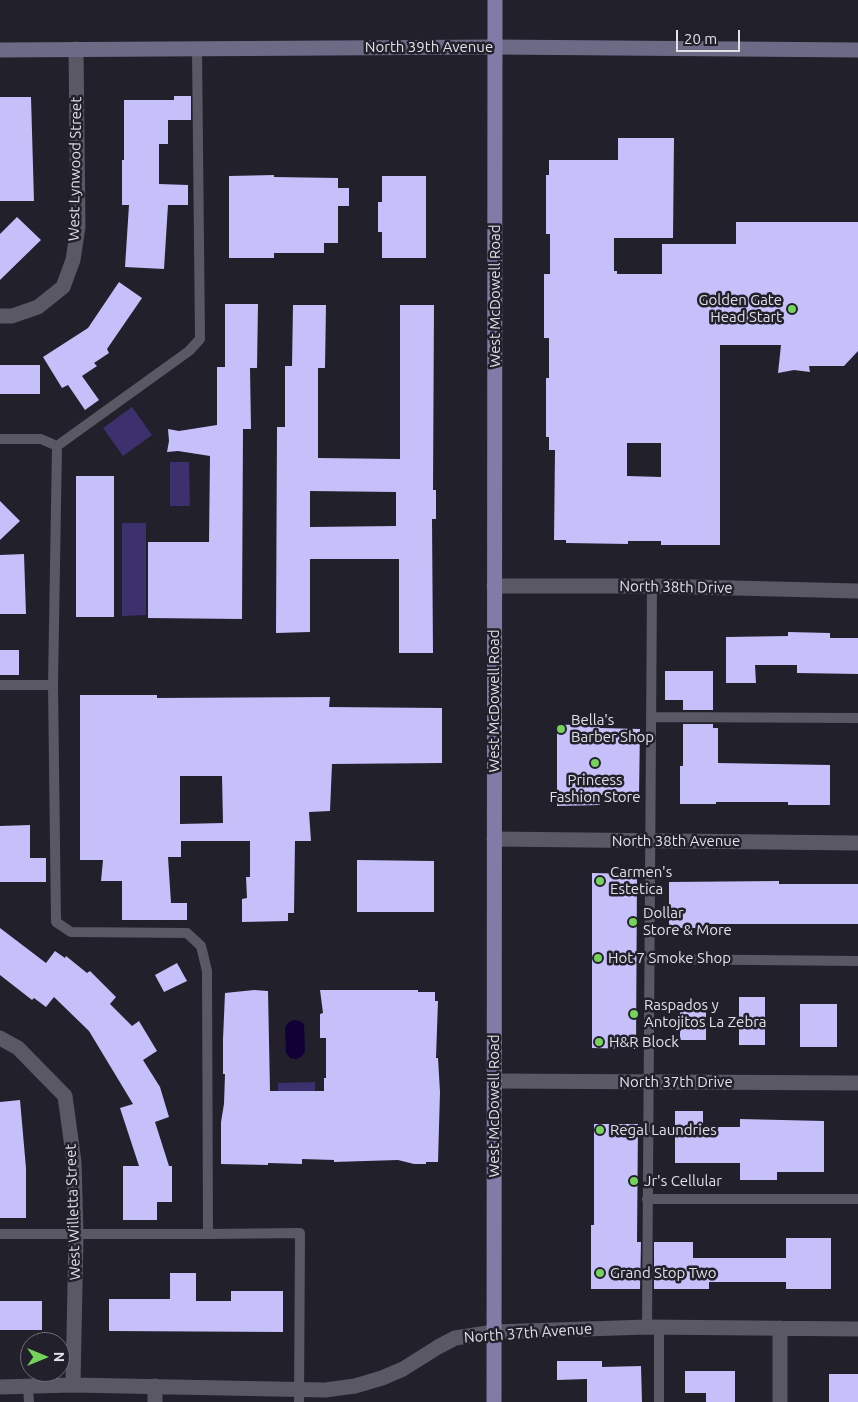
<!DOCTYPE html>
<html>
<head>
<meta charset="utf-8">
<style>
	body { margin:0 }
	#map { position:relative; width:858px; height:1402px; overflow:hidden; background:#21202b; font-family:Ubuntu,sans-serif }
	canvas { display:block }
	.north { position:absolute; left:20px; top:1332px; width:50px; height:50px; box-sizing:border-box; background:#21202b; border:1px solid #6e6d76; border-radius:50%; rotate:90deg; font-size:14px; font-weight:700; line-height:20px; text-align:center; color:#e1e0e7 }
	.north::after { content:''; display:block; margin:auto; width:18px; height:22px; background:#75d25b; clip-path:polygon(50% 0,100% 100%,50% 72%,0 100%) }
	.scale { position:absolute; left:676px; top:30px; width:64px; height:22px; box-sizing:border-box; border:2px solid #e1e0e7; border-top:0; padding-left:6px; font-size:15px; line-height:18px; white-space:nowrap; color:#e1e0e7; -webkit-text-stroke:4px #21202b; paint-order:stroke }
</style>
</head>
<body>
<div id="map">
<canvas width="858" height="1402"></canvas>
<div class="north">N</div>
<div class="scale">20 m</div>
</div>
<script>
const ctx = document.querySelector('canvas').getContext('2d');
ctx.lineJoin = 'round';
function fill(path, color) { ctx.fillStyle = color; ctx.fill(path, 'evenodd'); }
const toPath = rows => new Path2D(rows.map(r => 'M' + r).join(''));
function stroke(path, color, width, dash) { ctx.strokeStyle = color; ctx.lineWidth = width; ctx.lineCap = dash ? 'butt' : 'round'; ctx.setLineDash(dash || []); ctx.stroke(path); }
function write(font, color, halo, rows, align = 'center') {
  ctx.font = font + ' Ubuntu,sans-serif'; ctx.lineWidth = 5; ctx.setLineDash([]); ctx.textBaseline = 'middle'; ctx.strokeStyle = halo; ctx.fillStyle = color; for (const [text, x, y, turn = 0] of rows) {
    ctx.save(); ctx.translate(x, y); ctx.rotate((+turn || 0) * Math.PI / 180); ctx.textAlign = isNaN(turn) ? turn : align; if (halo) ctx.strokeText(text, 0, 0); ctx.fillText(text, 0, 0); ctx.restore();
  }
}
const green = toPath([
	[132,407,152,435,123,456,103,428],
	[170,462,189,462,190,506,170,506],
	[122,523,146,523,146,615,122,616],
	[315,1082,315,1105,278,1102,278,1083]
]);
const water = toPath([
	[293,1020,300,1021,304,1024,305,1052,301,1057,296,1059,290,1058,286,1053,285,1027,288,1023]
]);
const building = toPath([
	[174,96,191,96,191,120,168,120,168,144,159,144,159,184,188,185,188,205,168,205,164,269,125,267,129,205,122,205,122,160,124,160,124,100,174,100],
	[0,97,31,97,34,201,0,201],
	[618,138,674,138,673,238,614,238,614,271,617,271,617,274,662,274,662,244,736,244,736,222,858,222,858,351,844,366,809,366,810,372,794,370,778,373,781,345,720,345,720,545,661,545,661,541,628,541,628,544,566,543,566,540,554,540,555,450,549,450,549,437,546,437,546,378,549,378,549,338,544,338,544,274,550,274,550,234,546,234,546,175,549,175,549,160,618,160],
	[627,443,661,443,661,477,627,476],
	[274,175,274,177,338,178,338,188,349,188,349,206,338,206,338,243,324,243,324,253,274,253,274,258,229,258,229,176],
	[382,176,426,176,426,258,382,258,382,232,378,232,378,202,382,202],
	[17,217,41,240,0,280,0,234],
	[119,282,142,298,107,349,109,353,94,363,97,366,82,376,99,400,85,410,68,385,62,388,43,357,88,328],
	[225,304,258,304,257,368,250,368,251,429,243,429,242,619,148,618,148,542,209,542,210,456,178,451,167,452,169,441,168,429,179,431,217,425,217,367,225,367],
	[293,305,326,305,325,368,318,368,318,458,400,459,400,305,434,305,433,490,436,490,436,519,432,519,433,653,399,653,399,559,310,559,310,632,276,633,277,427,285,427,285,366,292,366],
	[310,491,396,492,396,526,310,527],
	[0,365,40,365,40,394,0,394],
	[76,476,114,476,114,617,76,617],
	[0,501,20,521,0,540],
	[24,554,26,614,0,614,0,555],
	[788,632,830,633,830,638,858,638,858,674,797,673,797,665,755,665,756,683,726,683,726,637,788,636],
	[0,650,19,650,19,675,0,675],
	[665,671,713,671,713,710,683,710,683,700,665,700],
	[80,695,157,695,157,698,330,697,329,707,442,708,442,763,332,764,330,811,309,812,311,841,295,841,294,913,288,913,288,921,242,922,242,899,247,898,246,877,250,877,250,841,181,841,181,857,168,857,171,903,187,903,187,920,122,920,122,881,101,881,103,860,80,860],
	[180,776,222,776,223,823,180,824],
	[600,724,600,728,640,729,639,795,600,795,600,805,557,806,557,725],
	[683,724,713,724,713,728,718,728,718,763,830,765,830,805,788,805,788,802,716,802,716,804,680,804,680,766,683,766],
	[30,825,30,858,46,858,46,882,0,882,0,826],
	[357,860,434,861,434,912,357,912],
	[592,873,637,874,636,1049,592,1048],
	[779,881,779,884,858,884,858,924,705,924,705,928,669,928,669,882],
	[0,928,46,963,55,951,65,958,66,956,87,973,90,971,116,997,110,1004,132,1026,139,1021,157,1051,143,1060,160,1087,169,1117,155,1122,169,1166,172,1166,172,1202,157,1202,157,1220,123,1220,123,1166,139,1166,120,1108,133,1104,89,1031,54,997,46,1007,34,998,32,1000,0,975],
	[177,963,187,981,164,992,155,975],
	[254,990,268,991,270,1091,324,1091,324,1078,326,1078,326,1038,320,1038,320,1014,323,1013,320,990,418,990,418,992,435,992,435,1001,438,1001,436,1058,438,1058,440,1092,438,1162,426,1162,426,1164,414,1164,398,1160,334,1162,334,1160,302,1159,302,1164,268,1163,268,1165,221,1164,221,1122,224,1104,225,1074,223,1074,223,1039,225,993],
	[739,997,765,997,765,1045,739,1045],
	[800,1004,837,1004,837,1047,800,1047],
	[680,1006,706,1006,706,1040,680,1040],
	[20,1100,26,1168,26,1218,0,1218,0,1102],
	[675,1111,703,1111,703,1127,740,1127,740,1119,824,1121,824,1172,777,1172,777,1180,740,1180,740,1163,675,1163],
	[594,1124,638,1124,637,1242,641,1242,640,1289,591,1289,591,1225,594,1225],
	[786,1238,831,1238,831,1289,786,1289,786,1282,709,1282,709,1289,654,1289,654,1242,693,1242,693,1258,786,1258],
	[170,1273,196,1273,196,1301,231,1301,231,1291,283,1291,283,1332,109,1331,109,1299,170,1299],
	[0,1301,42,1301,42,1330,0,1330],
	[557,1361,602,1361,602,1367,641,1366,642,1402,587,1402,587,1379,557,1380],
	[685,1371,735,1371,735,1402,706,1402,706,1393,685,1393],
	[829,1374,858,1374,858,1402,829,1402]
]);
const lane = toPath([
	[197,49,200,339,189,351,57,446,53,685,56,922,71,932,187,933,201,946,207,971,208,1234,300,1233,299,1402],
	[0,439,41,439,57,446],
	[0,685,53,685],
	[651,717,858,718],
	[649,959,858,961],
	[647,1199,858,1199],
	[0,1234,208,1234],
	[647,1327,652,586],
	[659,1327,659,1402],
	[28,1387,29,1402]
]);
const street = toPath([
	[0,316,12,316,38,307,63,287,73,260,78,227,76,49],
	[494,586,652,586,858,591],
	[494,839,858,843],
	[0,1038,18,1048,65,1096,74,1162,76,1235,73,1385],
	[494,1081,858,1083],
	[780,1328,780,1402],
	[155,1386,155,1402],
	[0,1387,73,1385,325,1390,355,1386,382,1378,403,1369,438,1347,455,1338,494,1332,647,1327,858,1329]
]);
const secondary = toPath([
	[0,50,495,47,858,50]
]);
const primary = toPath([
	[494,1402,495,0]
]);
const markers = [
	[792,309,5,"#75d25b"],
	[561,729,5,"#75d25b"],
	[595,763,5,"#75d25b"],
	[600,881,5,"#75d25b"],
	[633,922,5,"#75d25b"],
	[598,958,5,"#75d25b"],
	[634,1014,5,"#75d25b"],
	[599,1042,5,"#75d25b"],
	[600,1130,5,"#75d25b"],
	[634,1181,5,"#75d25b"],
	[600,1273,5,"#75d25b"]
];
const streetNames = [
	["North 39th Avenue",429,47],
	["West Lynwood Street",75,169,-89],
	["West McDowell Road",495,296,-90],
	["North 38th Drive",676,587,1],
	["West McDowell Road",494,701,-90],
	["North 38th Avenue",676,841],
	["North 37th Drive",676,1082],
	["West McDowell Road",494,1106,-90],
	["West Willetta Street",73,1212,-92],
	["North 37th Avenue",528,1333,-4]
];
const poiNames = [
	["Golden Gate",782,300,"right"],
	["Head Start",782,317,"right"],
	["Bella's",571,720],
	["Barber Shop",571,737],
	["Princess",595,780,"center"],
	["Fashion Store",595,797,"center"],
	["Carmen's",610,872],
	["Estetica",610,889],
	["Dollar",643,913],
	["Store & More",643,930],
	["Hot 7 Smoke Shop",608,958],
	["Raspados y",644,1005],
	["Antojitos La Zebra",644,1022],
	["H&R Block",609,1042],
	["Regal Laundries",610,1130],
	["Jr's Cellular",644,1181],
	["Grand Stop Two",610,1273]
];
fill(green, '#3c306d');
fill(water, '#110036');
fill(building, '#c5bffa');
stroke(lane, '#595864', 10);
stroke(street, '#595864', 15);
stroke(secondary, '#6d6a86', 15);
stroke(primary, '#817ba8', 15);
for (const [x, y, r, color] of markers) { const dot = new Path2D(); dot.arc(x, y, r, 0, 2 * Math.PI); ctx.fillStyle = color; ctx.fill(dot); stroke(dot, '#21202b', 2); }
write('15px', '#e1e0e7', '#21202b', streetNames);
write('15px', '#e1e0e7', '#21202b', poiNames, 'left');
</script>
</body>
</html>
